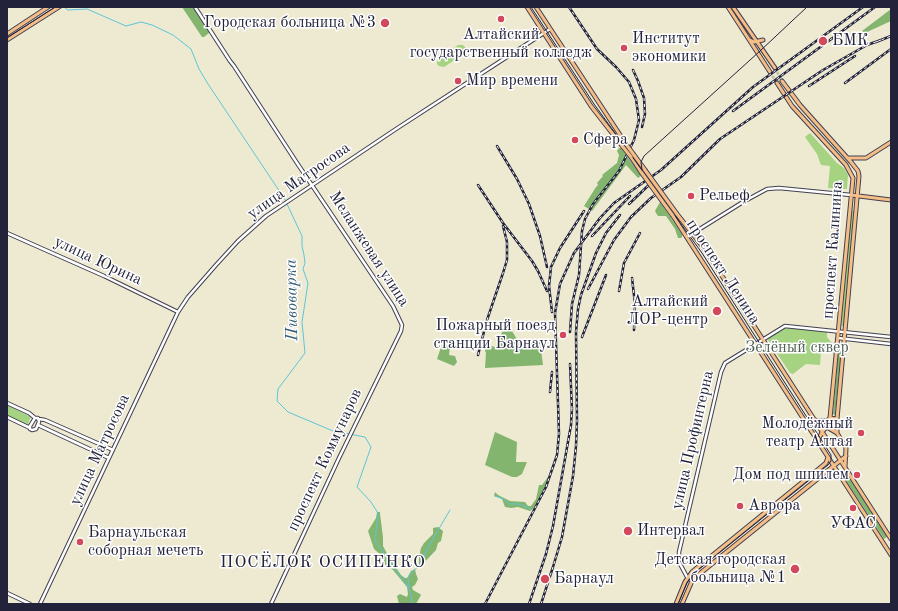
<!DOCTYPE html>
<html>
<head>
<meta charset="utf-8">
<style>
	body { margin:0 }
	#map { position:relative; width:898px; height:611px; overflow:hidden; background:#eeead1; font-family:"Old Standard TT",serif }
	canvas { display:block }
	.frame { position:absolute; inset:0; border:8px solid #22223b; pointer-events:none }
</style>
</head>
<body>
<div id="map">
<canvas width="898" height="611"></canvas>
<div class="frame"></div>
</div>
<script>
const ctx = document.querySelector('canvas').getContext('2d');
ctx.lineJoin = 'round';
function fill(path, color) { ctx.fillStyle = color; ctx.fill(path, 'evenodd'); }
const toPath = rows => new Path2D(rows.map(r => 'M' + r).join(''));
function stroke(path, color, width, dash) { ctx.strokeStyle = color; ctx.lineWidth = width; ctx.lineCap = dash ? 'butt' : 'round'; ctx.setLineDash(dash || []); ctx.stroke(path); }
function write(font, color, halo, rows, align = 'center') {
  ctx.font = font + ' "Old Standard TT",serif'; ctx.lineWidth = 3; ctx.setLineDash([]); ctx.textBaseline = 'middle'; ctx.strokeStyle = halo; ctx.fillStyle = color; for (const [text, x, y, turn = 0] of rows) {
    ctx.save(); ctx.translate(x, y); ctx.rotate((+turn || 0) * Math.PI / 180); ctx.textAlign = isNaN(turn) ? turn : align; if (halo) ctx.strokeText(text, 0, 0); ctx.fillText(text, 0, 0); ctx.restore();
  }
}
const green = toPath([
	[458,45,463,45,466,48,466,51,464,54,444,67,439,66,437,64,437,60],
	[810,133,837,163,844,168,848,175,847,189,828,188,830,166,821,165,817,154,805,137],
	[851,210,854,211,844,326,841,326],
	[788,328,827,332,827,337,832,343,821,351,820,365,806,364,793,374,790,373,768,340,768,338,782,329],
	[7,405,31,417,27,426,7,417]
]);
const forest = toPath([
	[182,7,193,7,209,31,209,33,204,37,202,37],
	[891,9,891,21,867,32,863,32,862,31],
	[619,148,621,148,641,176,638,178,626,165,592,211,584,206,596,187,598,185,597,183,603,176,602,175,617,163,619,155,617,151],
	[660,202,682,234,682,237,681,238,678,238,675,229,666,216,658,216,656,213,655,211],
	[506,322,517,339,521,344,530,345,532,341,540,342,543,365,485,368,486,353,483,345,496,347],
	[839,343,842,343,835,415,833,414],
	[442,344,450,347,449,355,455,356,457,362,454,366,437,359],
	[495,432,517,442,516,462,527,462,522,474,517,477,512,477,485,465],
	[849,476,888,536,884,539,845,479],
	[548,477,550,478,544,491,533,509,530,511,518,507,511,508,505,507,502,499,494,496,495,492,498,495,510,501,525,502,528,506,531,506,536,499,539,485,542,485],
	[377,512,380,512,380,514,383,537,383,546,390,559,401,575,405,578,407,578,411,571,415,569,416,574,418,579,415,585,412,587,413,590,420,594,421,595,416,604,399,604,397,596,400,594,407,597,408,594,407,587,393,570,385,565,382,556,374,549,368,531,376,518],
	[438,527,443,531,441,541,438,543,436,550,421,566,419,565,419,557,421,548,424,543,433,534,433,528]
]);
const stream = toPath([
	[64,7,68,10,87,9,126,26,141,22,152,25,173,35,191,49,199,69,208,84,286,201],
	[287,204,302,236,302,246,304,255,305,263,303,269,308,283,302,322,305,353,278,389,277,401,288,412,333,431,365,437,371,447,357,487,371,502,378,513,375,541,409,588,412,600,411,604],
	[495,496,504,499,509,504,519,504,531,509],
	[409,587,408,577,421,563,427,549,450,510]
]);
const majorTunnel = toPath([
	[775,68,782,81],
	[770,72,777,83]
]);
const minor = toPath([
	[195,7,230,61,234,66,297,163,393,306,402,325,401,331,339,458,271,604],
	[7,233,104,276,178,312],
	[687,237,743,202,767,189,779,188,851,195],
	[838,338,891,344],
	[7,403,29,413,35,418],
	[7,417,30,428],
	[35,418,38,418,39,422,36,429,32,430,30,429,30,426,35,418],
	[39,419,45,420,113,450],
	[38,425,109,458],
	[687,577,679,562,679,552,721,372,725,363,785,326,891,337],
	[7,593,30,604],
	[40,604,178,312,188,297,216,265,238,241,266,216,396,129,550,29]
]);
const major = toPath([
	[527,7,591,106,623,147],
	[536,7,626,144],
	[728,7,770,72],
	[733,7,775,68],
	[7,34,48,7],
	[7,40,59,7],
	[750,40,754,42,763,40],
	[782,81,800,105,851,162,858,171,859,176,837,419,837,433],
	[777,83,792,106,846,165,853,178,830,418,828,425,822,432,818,441],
	[634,155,645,170],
	[631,157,641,172],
	[848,158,866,158,891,142],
	[851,195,891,200],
	[677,214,706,251,891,539],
	[673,216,891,555],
	[815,420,837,433,846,448,845,467],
	[819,421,827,421,830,418,837,419],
	[676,604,685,582,692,572,820,468,826,463,828,457],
	[682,604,692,581,698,575,846,456]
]);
const tram = toPath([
	[531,7,594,104,702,253,831,455,831,461,828,465,693,574,687,583,678,604],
	[7,38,55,7],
	[642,170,641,162,644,156,760,51,807,7]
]);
const rail = toPath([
	[569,7,597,49,616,67,629,82,636,99,639,120,634,140,619,171,593,204,585,219,582,231,579,275,572,304,570,332],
	[876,42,891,36],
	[633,70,638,81,644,98,645,114,642,127],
	[845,83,891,49],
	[809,86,855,56],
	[733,111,875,7],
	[497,146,517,179,529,204,540,236,547,267],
	[478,185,503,223,532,261,538,271,547,291],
	[629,204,652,182],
	[592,236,630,196],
	[632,278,635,304,634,330],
	[588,289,614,240,631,217,651,198,681,177,720,139,823,70,867,45,881,40],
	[619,291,624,263,640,233],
	[552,312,549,286,551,267,560,248,584,211],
	[582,337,606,275],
	[478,355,487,320,503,273,507,260,507,242,503,226],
	[570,364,572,410],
	[550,392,552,372],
	[485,604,546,487,557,455,559,434,555,313,560,284,574,253,600,218,614,203,661,170,753,87,863,7],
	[529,604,546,554,553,526,571,425,572,407],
	[541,604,553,567,562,537,573,476,576,446,577,421,576,332,578,309,581,295,596,253,606,233,620,215]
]);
const majorBridge = toPath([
	[626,144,634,155],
	[623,147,631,157],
	[645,170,677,214],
	[641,172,673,216]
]);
const markers = [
	[501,19,4,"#d1495b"],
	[385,23,5,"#d1495b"],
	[823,41,5,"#d1495b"],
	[624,48,4,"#d1495b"],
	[458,81,4,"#d1495b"],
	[575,140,4,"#d1495b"],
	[691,196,4,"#d1495b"],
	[717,311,5,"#d1495b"],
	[563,335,4,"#d1495b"],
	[861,433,4,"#d1495b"],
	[857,475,4,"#d1495b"],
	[740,506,4,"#d1495b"],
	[853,508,4,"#d1495b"],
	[628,531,5,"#d1495b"],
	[80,542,4,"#d1495b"],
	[795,569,5,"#d1495b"],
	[545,579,5,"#d1495b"]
];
const poiNames = [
	["Городская больница №3",376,23,"right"],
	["Алтайский",501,35,"center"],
	["государственный колледж",501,53,"center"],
	["Институт",632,39],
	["экономики",632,57],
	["БМК",832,41],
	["Мир времени",466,81],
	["Сфера",583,140],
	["Рельеф",699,196],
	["Алтайский",708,302,"right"],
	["ЛОР-центр",708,320,"right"],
	["Пожарный поезд",555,326,"right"],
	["станции Барнаул",555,344,"right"],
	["Молодёжный",853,424,"right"],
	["театр Алтая",853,442,"right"],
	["Дом под шпилем",849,475,"right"],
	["Аврора",748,506],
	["УФАС",853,524,"center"],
	["Интервал",637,531],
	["Барнаульская",88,533],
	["соборная мечеть",88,551],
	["Детская городская",786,560,"right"],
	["больница №1",786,578,"right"],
	["Барнаул",554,579]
];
const streetNames = [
	["улица Матросова",299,181,-35],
	["Меланжевая улица",369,249,57],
	["проспект Калинина",833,250,-86],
	["улица Юрина",98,261,25],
	["проспект Ленина",723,272,57],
	["улица Профинтерна",693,440,-77],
	["улица Матросова",100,450,-65],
	["проспект Коммунаров",325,460,-65]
];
const parkNames = [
	["Зелёный сквер",797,348]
];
const waterNames = [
	["Пивоварка",292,300,-91]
];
const neighbourhoodNames = [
	["ПОСЁЛОК ОСИПЕНКО",323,563]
];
fill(green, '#a5d381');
fill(forest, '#84b56f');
stroke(stream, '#5cc5d7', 1);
stroke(majorTunnel, '#c5c2b3', 3, [3, 1.5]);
stroke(minor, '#414052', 4.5);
stroke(major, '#414052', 5);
stroke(minor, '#fff', 2.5);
stroke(major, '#f6be87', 3);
stroke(tram, '#22223b', 1);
stroke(rail, '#22223b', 2.5);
stroke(rail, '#fff', 1, [3]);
stroke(majorBridge, '#414052', 5, []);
stroke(majorBridge, '#f6be87', 3);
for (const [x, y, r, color] of markers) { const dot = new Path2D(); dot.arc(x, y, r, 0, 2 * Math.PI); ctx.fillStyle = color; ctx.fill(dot); stroke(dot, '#fff', 1.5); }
write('16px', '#22223b', '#fff', poiNames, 'left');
write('16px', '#22223b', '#fff', streetNames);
write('16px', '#506054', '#fff', parkNames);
write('italic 17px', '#365b72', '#fff', waterNames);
ctx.letterSpacing = '1px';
write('17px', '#22223b', '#fff', neighbourhoodNames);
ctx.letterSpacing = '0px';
</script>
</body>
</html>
